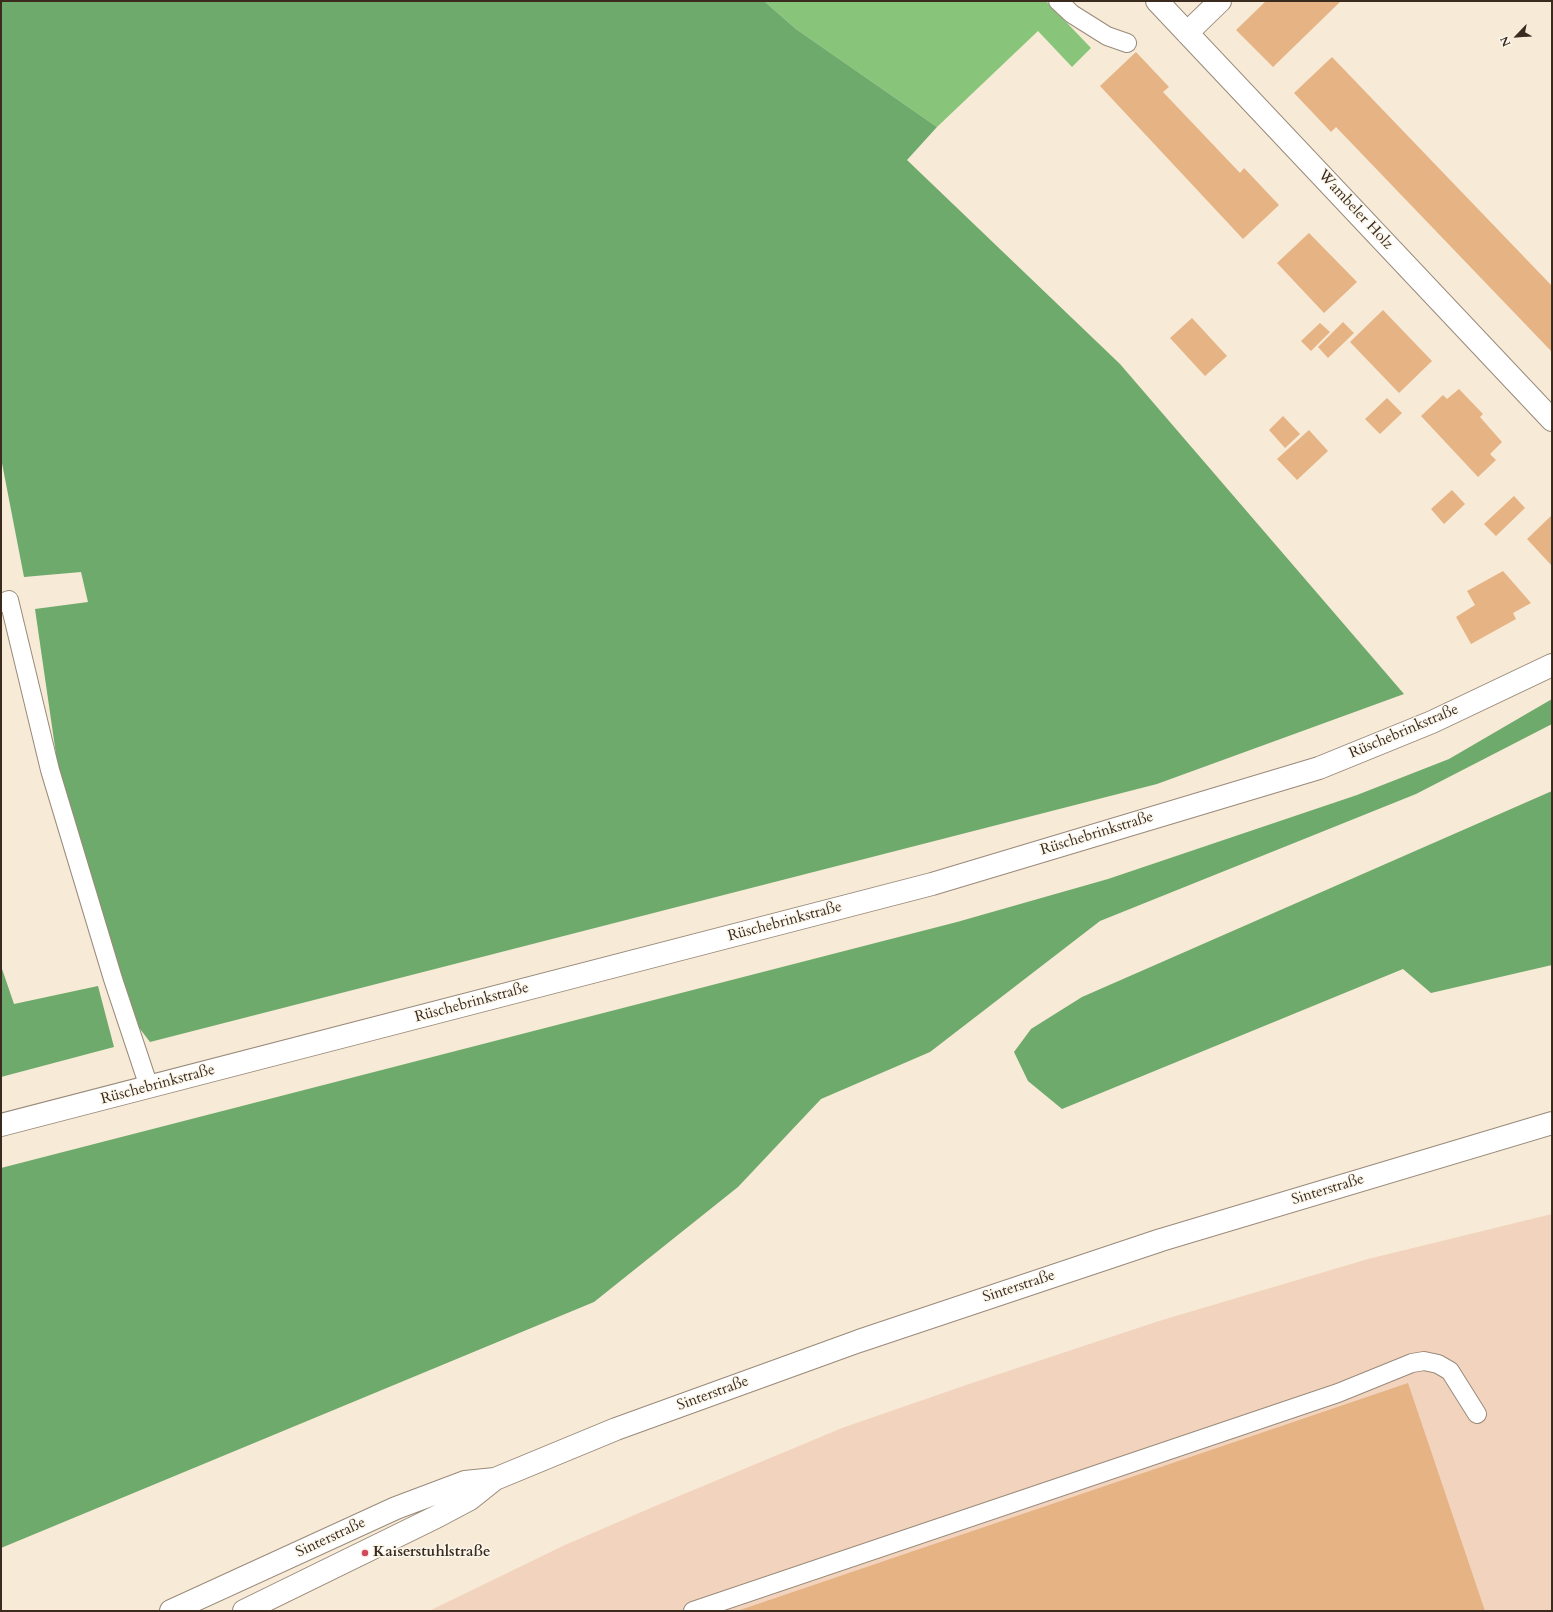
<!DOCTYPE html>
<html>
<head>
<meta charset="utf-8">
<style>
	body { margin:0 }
	#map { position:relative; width:1553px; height:1612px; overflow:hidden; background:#f7ead6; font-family:Cardo,serif }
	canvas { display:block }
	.frame { position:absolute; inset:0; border:2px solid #3b2a1e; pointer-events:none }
	.north { position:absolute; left:1497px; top:16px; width:40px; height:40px; -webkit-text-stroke:3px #fbf7ec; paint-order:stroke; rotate:245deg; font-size:11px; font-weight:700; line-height:16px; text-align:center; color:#3b2a1e }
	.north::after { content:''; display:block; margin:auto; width:14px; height:18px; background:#3b2a1e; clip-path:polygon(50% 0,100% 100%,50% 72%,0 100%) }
</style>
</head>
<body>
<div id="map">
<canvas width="1553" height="1612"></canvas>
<div class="frame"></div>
<div class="north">N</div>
</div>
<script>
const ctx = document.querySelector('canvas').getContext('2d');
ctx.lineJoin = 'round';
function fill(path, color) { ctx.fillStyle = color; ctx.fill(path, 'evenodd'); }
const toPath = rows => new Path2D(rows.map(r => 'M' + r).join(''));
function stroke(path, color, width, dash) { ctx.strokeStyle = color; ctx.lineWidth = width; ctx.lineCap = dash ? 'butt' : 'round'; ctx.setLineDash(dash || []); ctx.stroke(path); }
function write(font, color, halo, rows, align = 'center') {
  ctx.font = font + ' Cardo,serif'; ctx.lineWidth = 3; ctx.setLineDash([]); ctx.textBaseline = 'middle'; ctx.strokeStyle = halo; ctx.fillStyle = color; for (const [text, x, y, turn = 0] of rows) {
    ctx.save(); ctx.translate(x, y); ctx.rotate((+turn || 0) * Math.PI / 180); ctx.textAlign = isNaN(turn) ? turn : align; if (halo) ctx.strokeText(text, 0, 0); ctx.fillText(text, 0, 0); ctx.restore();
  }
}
const built = toPath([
	[1552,1214,1552,1611,429,1611,565,1545,660,1504,842,1428,972,1383,1159,1321,1368,1259]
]);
const green = toPath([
	[764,1,1046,1,1091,48,1072,67,1038,31,937,127,796,29]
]);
const forest = toPath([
	[1,1,764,1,796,29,937,127,907,160,1120,364,1404,694,1157,784,150,1042,137,1025,58,768,35,609,88,602,81,572,24,577,1,458],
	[1552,699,1552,724,1416,794,1100,921,930,1052,821,1099,738,1187,594,1302,1,1548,1,1168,957,922,1108,879,1357,795,1449,759],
	[1552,791,1552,965,1431,993,1403,969,1062,1109,1028,1081,1014,1052,1031,1029,1082,997],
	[1,966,14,1004,98,986,114,1047,1,1077]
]);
const building = toPath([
	[1266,1,1341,1,1273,67,1236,30],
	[1136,52,1169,87,1163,92,1240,173,1244,168,1279,205,1243,239,1100,86],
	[1332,57,1552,286,1552,352,1336,127,1331,132,1294,93],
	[1309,233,1357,282,1324,313,1277,263],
	[1383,310,1432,361,1399,393,1350,342],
	[1192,318,1227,356,1205,376,1170,338],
	[1343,322,1354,333,1328,358,1318,347],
	[1320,323,1330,332,1311,351,1301,341],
	[1459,389,1483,414,1480,417,1502,442,1490,454,1496,460,1478,477,1421,416,1443,395,1447,399],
	[1387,398,1402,413,1380,434,1365,419],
	[1283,416,1300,434,1285,448,1269,430],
	[1309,430,1328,451,1297,480,1277,459],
	[1452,490,1465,504,1444,524,1431,509],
	[1514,496,1525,508,1496,536,1484,524],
	[1552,515,1552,566,1527,539],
	[1503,571,1531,603,1513,613,1516,619,1471,644,1456,617,1475,605,1467,591],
	[1408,1383,1485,1611,737,1611]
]);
const service = toPath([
	[1058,1,1072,14,1107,36,1127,43],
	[1,603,9,600,50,770,113,979,149,1087],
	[693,1611,1338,1393,1412,1363,1424,1361,1438,1364,1450,1371,1477,1414]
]);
const minor = toPath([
	[1157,1,1552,420],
	[1187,33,1220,1],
	[1,1125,932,884,1319,768,1432,722,1552,665]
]);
const tertiary = toPath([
	[171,1611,396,1508,465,1482,495,1479],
	[244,1611,438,1516,470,1499,495,1479,616,1429,859,1341,1161,1240,1552,1123]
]);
const markers = [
	[365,1553,4,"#d1495b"]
];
const streetNames = [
	["Wambeler Holz",1355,210,47],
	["Rüschebrinkstraße",1404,732,-23],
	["Rüschebrinkstraße",1097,834,-17],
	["Rüschebrinkstraße",785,922,-15],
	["Rüschebrinkstraße",472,1003,-15],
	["Rüschebrinkstraße",158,1085,-15],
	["Sinterstraße",1328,1190,-17],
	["Sinterstraße",1019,1287,-18],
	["Sinterstraße",713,1394,-20],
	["Sinterstraße",331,1538,-25]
];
const poiNames = [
	["Kaiserstuhlstraße",373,1553]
];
fill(built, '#f2d4be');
fill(green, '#88c57b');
fill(forest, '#6eaa6b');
fill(building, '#e5b384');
stroke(service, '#998a7a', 20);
stroke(minor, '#998a7a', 24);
stroke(tertiary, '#998a7a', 24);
stroke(service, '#fff', 18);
stroke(minor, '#fff', 22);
stroke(tertiary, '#fff', 22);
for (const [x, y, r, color] of markers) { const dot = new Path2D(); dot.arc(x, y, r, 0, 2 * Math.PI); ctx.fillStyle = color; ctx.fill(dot); stroke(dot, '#fbf7ec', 1.5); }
write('15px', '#3b2a1e', '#fbf7ec', streetNames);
write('bold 15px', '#3b2a1e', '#fbf7ec', poiNames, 'left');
</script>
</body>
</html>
